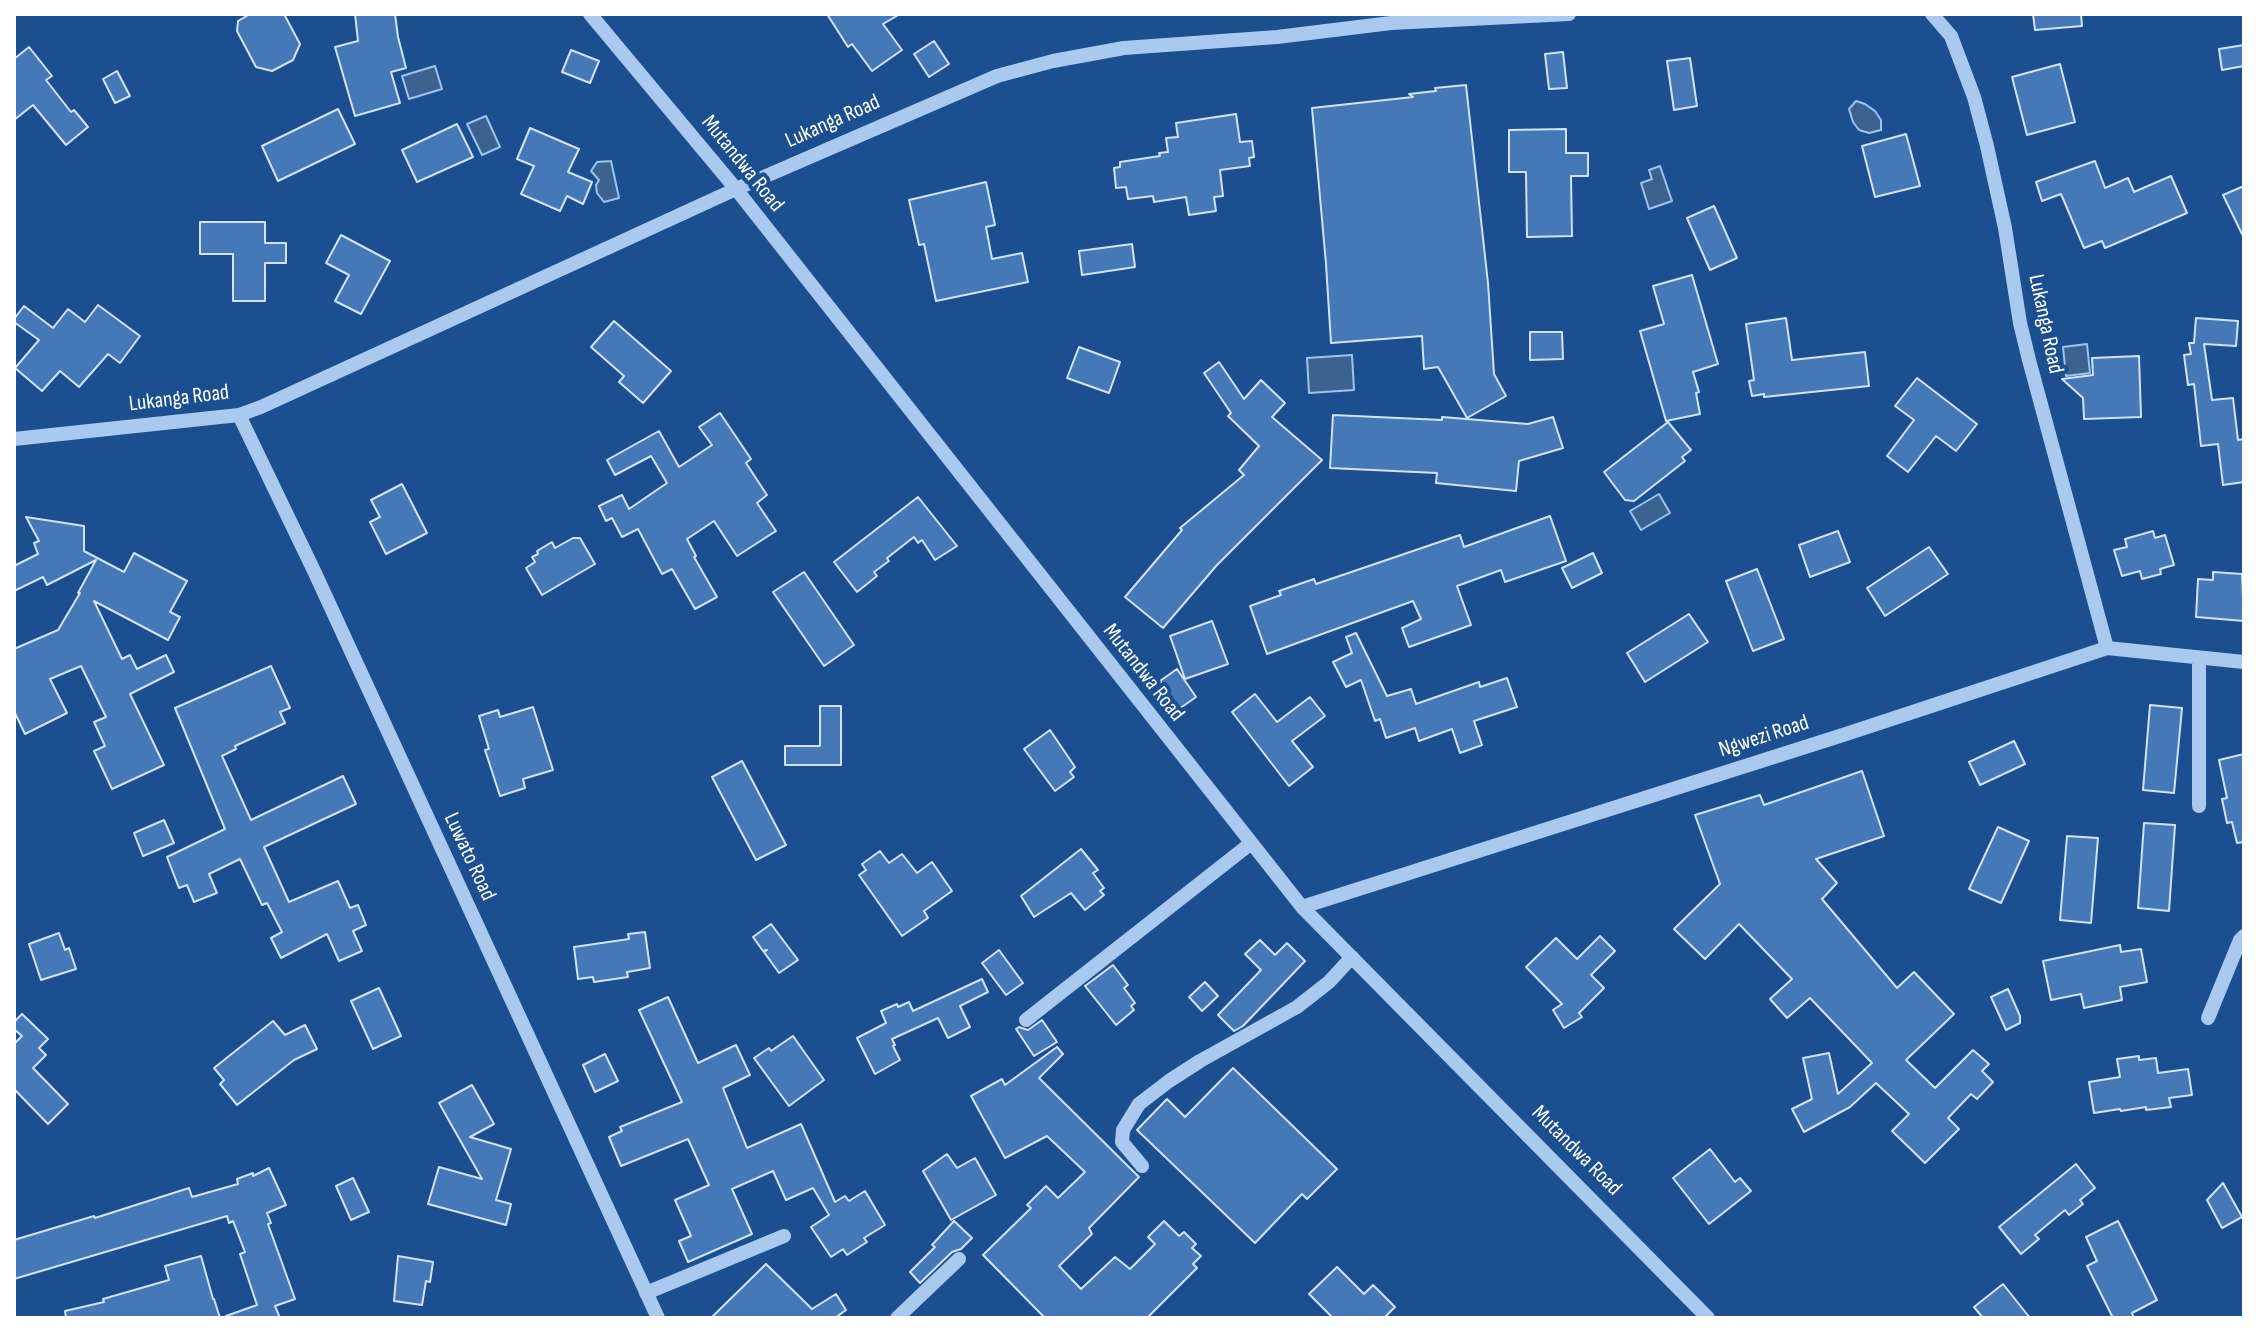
<!DOCTYPE html>
<html>
<head>
<meta charset="utf-8">
<style>
	body { margin:0 }
	#map { position:relative; width:2258px; height:1332px; overflow:hidden; background:#1b4f8f; font-family:"Sofia Sans Condensed",sans-serif }
	canvas { display:block }
	.frame { position:absolute; inset:0; border:16px solid #fff; pointer-events:none }
</style>
</head>
<body>
<div id="map">
<canvas width="2258" height="1332"></canvas>
<div class="frame"></div>
</div>
<script>
const ctx = document.querySelector('canvas').getContext('2d');
ctx.lineJoin = 'round';
function fill(path, color) { ctx.fillStyle = color; ctx.fill(path, 'evenodd'); }
const toPath = rows => new Path2D(rows.map(r => 'M' + r).join(''));
function stroke(path, color, width, dash) { ctx.strokeStyle = color; ctx.lineWidth = width; ctx.lineCap = dash ? 'butt' : 'round'; ctx.setLineDash(dash || []); ctx.stroke(path); }
function write(font, color, halo, rows, align = 'center') {
  ctx.font = font + ' "Sofia Sans Condensed",sans-serif'; ctx.lineWidth = 8; ctx.setLineDash([]); ctx.textBaseline = 'middle'; ctx.strokeStyle = halo; ctx.fillStyle = color; for (const [text, x, y, turn = 0] of rows) {
    ctx.save(); ctx.translate(x, y); ctx.rotate((+turn || 0) * Math.PI / 180); ctx.textAlign = isNaN(turn) ? turn : align; if (halo) ctx.strokeText(text, 0, 0); ctx.fillText(text, 0, 0); ctx.restore();
  }
}
const water = toPath([
	[435,66,442,89,409,99,402,76,435,66],
	[1856,101,1865,104,1875,111,1881,120,1881,130,1869,133,1859,130,1853,122,1849,109,1856,101],
	[486,116,500,147,482,155,467,124,486,116],
	[611,161,619,198,604,202,597,193,596,185,599,180,591,171,597,162,611,161],
	[1660,166,1672,201,1649,209,1641,183,1652,179,1649,170,1660,166],
	[2087,344,2090,373,2066,376,2063,347,2087,344],
	[1352,355,1354,390,1309,393,1307,358,1352,355],
	[1659,494,1670,513,1641,530,1630,511,1659,494]
]);
const building = toPath([
	[250,14,284,14,300,44,293,60,272,71,256,67,237,31,238,21,250,14],
	[355,14,395,14,398,37,406,68,391,72,400,103,355,116,335,47,358,41,355,14],
	[827,14,900,14,883,24,902,50,872,71,852,44,848,47,827,14],
	[2033,14,2081,14,2082,26,2035,30,2033,14],
	[934,41,949,64,929,77,914,54,934,41],
	[2244,45,2244,66,2222,70,2219,49,2244,45],
	[29,47,52,76,46,80,71,112,74,110,88,127,66,145,33,105,14,120,14,59,29,47],
	[571,50,599,61,590,83,562,72,571,50],
	[1563,52,1567,88,1549,89,1545,54,1563,52],
	[1690,58,1697,106,1674,110,1667,61,1690,58],
	[2060,64,2075,122,2027,135,2012,77,2060,64],
	[117,71,130,96,115,103,103,79,117,71],
	[1466,85,1488,283,1494,374,1506,396,1467,418,1438,367,1424,369,1422,336,1331,343,1326,264,1312,108,1413,97,1409,94,1436,91,1435,88,1466,85],
	[338,109,355,144,278,181,262,146,338,109],
	[1236,114,1240,142,1252,141,1254,157,1249,158,1250,166,1220,170,1223,196,1214,197,1216,211,1189,215,1186,197,1154,202,1153,196,1128,199,1126,187,1116,188,1114,168,1120,167,1120,162,1160,156,1159,153,1168,152,1166,138,1178,137,1176,123,1236,114],
	[457,124,473,157,417,182,402,150,457,124],
	[530,128,579,149,568,172,592,182,583,204,567,196,560,211,521,194,534,166,517,159,530,128],
	[1566,129,1566,153,1588,153,1588,176,1571,176,1572,236,1527,237,1526,172,1509,172,1509,130,1566,129],
	[1906,134,1920,186,1875,197,1862,146,1906,134],
	[2095,161,2105,188,2128,178,2134,192,2171,176,2187,213,2105,248,2102,241,2084,248,2061,194,2042,201,2036,182,2095,161],
	[986,182,995,225,986,227,992,259,1022,253,1028,282,936,301,924,244,919,245,909,200,986,182],
	[2244,186,2244,238,2223,195,2244,186],
	[1714,206,1737,258,1710,270,1687,218,1714,206],
	[200,222,265,222,265,243,286,243,286,263,265,263,265,301,233,301,233,254,200,254,200,222],
	[341,235,390,261,361,314,335,301,349,275,326,263,341,235],
	[1132,244,1135,267,1082,275,1079,251,1132,244],
	[1692,275,1718,364,1693,372,1699,392,1696,393,1700,414,1666,421,1640,331,1664,324,1653,286,1692,275],
	[98,305,140,336,120,363,108,354,79,387,60,371,42,391,15,368,39,340,14,322,14,319,24,306,53,328,68,309,85,322,98,305],
	[1786,318,1792,360,1865,352,1869,386,1764,397,1764,394,1752,396,1749,381,1754,380,1746,324,1786,318],
	[2196,318,2238,321,2236,346,2204,344,2212,400,2233,398,2238,440,2244,439,2244,482,2223,485,2218,444,2201,446,2194,384,2188,385,2184,355,2191,354,2189,343,2194,343,2196,318],
	[614,321,671,371,643,403,619,382,624,376,591,347,614,321],
	[1530,332,1562,332,1563,359,1530,360,1530,332],
	[1079,347,1120,362,1109,393,1067,378,1079,347],
	[2139,356,2141,417,2084,419,2083,398,2062,379,2093,375,2092,358,2139,356],
	[1219,362,1244,399,1261,380,1285,403,1272,417,1322,460,1217,565,1163,628,1125,597,1182,530,1180,528,1244,475,1239,470,1259,446,1228,416,1231,413,1204,373,1219,362],
	[1917,378,1977,424,1956,451,1936,436,1908,472,1887,456,1914,420,1895,406,1917,378],
	[720,413,751,459,746,463,767,495,757,503,776,531,737,556,714,521,687,539,696,556,694,557,717,597,695,609,672,569,662,574,638,529,622,537,612,518,606,521,599,506,622,495,629,509,667,483,651,456,615,475,607,460,659,431,679,467,712,445,699,427,720,413],
	[1333,415,1442,420,1442,417,1528,424,1553,417,1563,448,1519,461,1516,491,1436,483,1437,473,1330,468,1333,415],
	[1668,422,1691,450,1682,457,1685,461,1634,501,1625,500,1604,472,1668,422],
	[402,484,427,533,386,554,370,522,380,517,371,500,402,484],
	[918,497,957,546,935,560,922,540,918,543,914,537,887,558,889,561,874,572,877,576,857,592,834,562,918,497],
	[1550,516,1566,561,1505,582,1501,570,1457,586,1471,625,1409,647,1402,628,1421,619,1413,601,1267,654,1250,606,1281,595,1279,591,1314,579,1316,584,1460,535,1464,547,1550,516],
	[26,517,84,526,84,551,124,572,134,553,187,581,170,612,180,617,168,640,94,601,122,659,130,655,137,669,166,655,174,672,130,694,164,765,112,789,94,751,105,746,94,722,106,717,81,666,50,679,67,713,25,734,14,711,14,649,58,630,80,593,78,593,96,560,47,585,43,577,14,591,14,566,38,554,34,543,39,541,26,517],
	[1838,531,1850,562,1810,577,1799,545,1838,531],
	[2153,531,2155,538,2165,535,2174,565,2160,569,2161,574,2142,579,2140,571,2122,576,2114,550,2127,547,2125,539,2153,531],
	[573,538,580,538,595,564,542,595,526,568,535,562,532,557,538,554,537,551,552,542,555,548,573,538],
	[1929,547,1948,574,1885,616,1867,588,1929,547],
	[1593,553,1602,573,1572,588,1562,568,1593,553],
	[1757,569,1784,639,1753,651,1726,581,1757,569],
	[804,572,854,645,824,666,773,592,804,572],
	[2213,572,2242,574,2244,621,2196,617,2198,579,2213,580,2213,572],
	[1689,614,1708,642,1645,682,1627,653,1689,614],
	[1212,621,1228,664,1185,679,1170,636,1212,621],
	[1356,633,1387,696,1411,689,1416,704,1479,682,1480,687,1507,678,1517,707,1474,721,1482,745,1460,753,1452,729,1419,741,1415,728,1386,738,1380,719,1375,721,1361,680,1346,687,1333,662,1352,653,1346,637,1356,633],
	[271,666,290,708,280,712,285,723,235,746,236,749,222,756,251,820,343,776,356,804,264,847,289,902,338,881,350,908,358,905,366,925,353,931,362,951,339,961,327,934,281,958,271,938,282,932,267,903,262,905,240,859,209,874,217,893,194,902,187,885,179,888,167,857,225,829,175,708,271,666],
	[1177,669,1196,697,1179,709,1160,681,1177,669],
	[1255,694,1277,722,1310,697,1325,716,1292,741,1313,767,1289,786,1232,712,1255,694],
	[2150,705,2182,708,2174,793,2143,790,2150,705],
	[820,706,841,706,841,765,785,765,785,746,820,746,820,706],
	[533,707,553,770,523,779,525,788,500,796,485,750,489,749,479,716,498,710,500,717,533,707],
	[1050,730,1075,767,1070,772,1074,777,1055,791,1024,749,1050,730],
	[2014,741,2025,764,1980,785,1969,762,2014,741],
	[2244,754,2244,842,2237,843,2232,822,2227,823,2222,799,2227,798,2219,760,2244,754],
	[742,761,786,845,756,860,712,777,742,761],
	[1862,771,1884,836,1816,859,1837,883,1822,899,1897,988,1914,972,1954,1014,1906,1060,1935,1088,1973,1050,1989,1064,1982,1071,1993,1082,1977,1099,1971,1094,1948,1118,1959,1129,1925,1163,1892,1131,1909,1114,1876,1083,1850,1107,1804,1132,1792,1109,1812,1099,1803,1058,1829,1053,1838,1094,1872,1063,1810,998,1787,1018,1770,999,1792,979,1739,924,1705,959,1674,929,1720,884,1695,815,1760,795,1764,805,1862,771],
	[164,820,174,843,143,856,134,833,164,820],
	[2144,823,2175,825,2169,911,2138,908,2144,823],
	[1998,827,2029,841,2001,903,1969,889,1998,827],
	[2067,836,2098,838,2091,923,2060,920,2067,836],
	[1081,849,1098,870,1093,873,1104,888,1100,891,1104,895,1085,910,1071,893,1034,917,1021,896,1081,849],
	[880,851,889,863,902,854,917,873,932,862,952,891,924,911,928,918,902,936,859,875,866,870,862,864,880,851],
	[771,924,798,960,779,973,764,952,767,950,763,951,753,937,771,924],
	[645,932,650,968,627,972,628,977,594,982,593,977,578,979,574,947,629,939,628,934,645,932],
	[59,933,65,950,69,948,76,969,41,980,29,944,59,933],
	[1600,936,1615,951,1591,975,1604,988,1579,1013,1582,1017,1564,1028,1553,1010,1562,1004,1526,967,1556,938,1577,959,1600,936],
	[1260,940,1275,955,1287,943,1305,961,1243,1026,1234,1031,1218,1015,1261,970,1245,954,1260,940],
	[2120,945,2121,952,2141,949,2147,982,2120,987,2122,1000,2084,1008,2081,994,2051,1000,2043,961,2120,945],
	[999,950,1023,983,1006,995,982,963,999,950],
	[1113,965,1128,985,1124,988,1135,1003,1131,1006,1134,1010,1116,1025,1085,986,1113,965],
	[982,979,988,992,960,1006,970,1027,948,1038,938,1018,892,1039,895,1045,893,1046,900,1060,875,1074,857,1038,886,1023,881,1011,897,1004,898,1007,909,1002,913,1011,982,979],
	[1205,982,1218,996,1202,1011,1189,997,1205,982],
	[379,988,401,1036,373,1049,351,1001,379,988],
	[2008,989,2020,1016,2020,1023,2006,1030,1991,997,2008,989],
	[668,997,698,1063,736,1045,750,1075,723,1088,747,1148,801,1124,835,1202,845,1196,849,1201,865,1191,885,1225,864,1238,867,1242,847,1255,843,1249,831,1257,811,1227,829,1215,813,1188,786,1200,773,1171,732,1189,752,1234,688,1262,679,1241,691,1236,675,1200,709,1185,688,1139,621,1166,609,1137,622,1131,620,1127,682,1102,639,1010,668,997],
	[22,1014,48,1039,39,1048,46,1055,33,1068,68,1104,48,1124,14,1089,14,1044,22,1036,14,1029,14,1022,22,1014],
	[1042,1020,1057,1042,1034,1056,1016,1029,1019,1027,1028,1030,1042,1020],
	[273,1021,285,1035,305,1025,317,1049,294,1060,237,1105,220,1084,224,1080,214,1068,273,1021],
	[793,1036,824,1080,789,1106,754,1058,769,1048,771,1051,793,1036],
	[1057,1047,1063,1054,1039,1078,1139,1177,1089,1228,1092,1234,1059,1266,1081,1289,1115,1257,1130,1269,1155,1244,1148,1237,1164,1221,1179,1236,1184,1232,1196,1244,1192,1248,1201,1256,1193,1264,1197,1268,1147,1318,1045,1318,983,1255,1031,1208,1027,1205,1046,1186,1058,1198,1085,1172,1047,1136,1005,1158,971,1096,1002,1079,1005,1085,1057,1047],
	[605,1054,618,1081,595,1092,583,1065,605,1054],
	[2139,1056,2139,1060,2156,1058,2158,1073,2188,1069,2192,1095,2169,1098,2171,1107,2146,1110,2146,1107,2121,1111,2120,1109,2094,1113,2089,1082,2120,1077,2117,1059,2139,1056],
	[1233,1068,1337,1169,1307,1199,1302,1194,1255,1243,1137,1130,1167,1099,1185,1117,1233,1068],
	[472,1085,494,1124,470,1137,511,1149,496,1200,511,1204,506,1225,428,1204,439,1167,482,1179,439,1103,472,1085],
	[1710,1149,1735,1182,1740,1178,1751,1191,1709,1224,1673,1178,1710,1149],
	[947,1154,957,1168,975,1158,996,1195,951,1220,923,1171,947,1154],
	[2076,1164,2095,1188,2080,1200,2083,1204,2069,1215,2065,1210,2035,1235,2039,1239,2021,1254,1999,1227,2076,1164],
	[269,1168,286,1205,267,1213,271,1223,268,1224,295,1299,275,1306,280,1318,226,1318,226,1316,257,1305,240,1254,245,1252,233,1221,229,1223,227,1216,14,1279,14,1240,94,1216,95,1218,189,1188,192,1197,238,1184,237,1179,253,1173,253,1176,269,1168],
	[353,1178,369,1212,351,1220,336,1186,353,1178],
	[2223,1183,2242,1217,2222,1228,2207,1200,2223,1183],
	[954,1221,972,1238,961,1249,952,1252,920,1283,910,1272,935,1247,932,1245,954,1221],
	[2118,1221,2157,1300,2132,1313,2134,1318,2113,1318,2087,1266,2097,1261,2086,1237,2118,1221],
	[201,1256,213,1299,214,1299,220,1318,66,1318,65,1311,104,1302,103,1299,169,1280,165,1266,201,1256],
	[398,1256,433,1262,430,1282,426,1281,422,1305,394,1301,398,1256],
	[766,1264,812,1309,836,1294,846,1310,835,1318,711,1318,766,1264],
	[1337,1267,1364,1294,1373,1285,1395,1307,1384,1318,1333,1318,1309,1294,1337,1267],
	[2003,1284,2030,1318,1983,1318,1974,1307,2003,1284]
]);
const minor = toPath([
	[590,14,736,189,1302,907,1708,1318],
	[1932,14,1951,36,1974,97,1987,146,2005,228,2020,323,2029,360,2107,648],
	[239,415,315,573,658,1318],
	[14,439,239,415,261,407,736,189,997,76,1053,61,1124,48,1277,37,1391,23,1569,14],
	[2199,806,2199,658],
	[1302,907,1846,734,2107,648,2244,662],
	[2208,1018,2240,940,2244,936],
	[1026,1020,1250,844],
	[1142,1166,1122,1142,1123,1130,1139,1104,1169,1081,1200,1061,1297,1007,1329,982,1352,957],
	[646,1293,784,1236],
	[897,1318,959,1259]
]);
const streetNames = [
	["Lukanga Road",833,122,-24],
	["Mutandwa Road",742,164,51],
	["Lukanga Road",2045,324,78],
	["Lukanga Road",179,399,-7],
	["Mutandwa Road",1143,673,52],
	["Ngwezi Road",1764,737,-18],
	["Luwato Road",469,857,65],
	["Mutandwa Road",1576,1151,45]
];
fill(water, '#3c6290');
stroke(water, '#9cc4f0', 2);
fill(building, '#4478b7');
stroke(building, '#cfe3fa', 2);
stroke(minor, '#a9c9ee', 14);
write('22px', '#fff', '#1b4f8f', streetNames);
</script>
</body>
</html>
